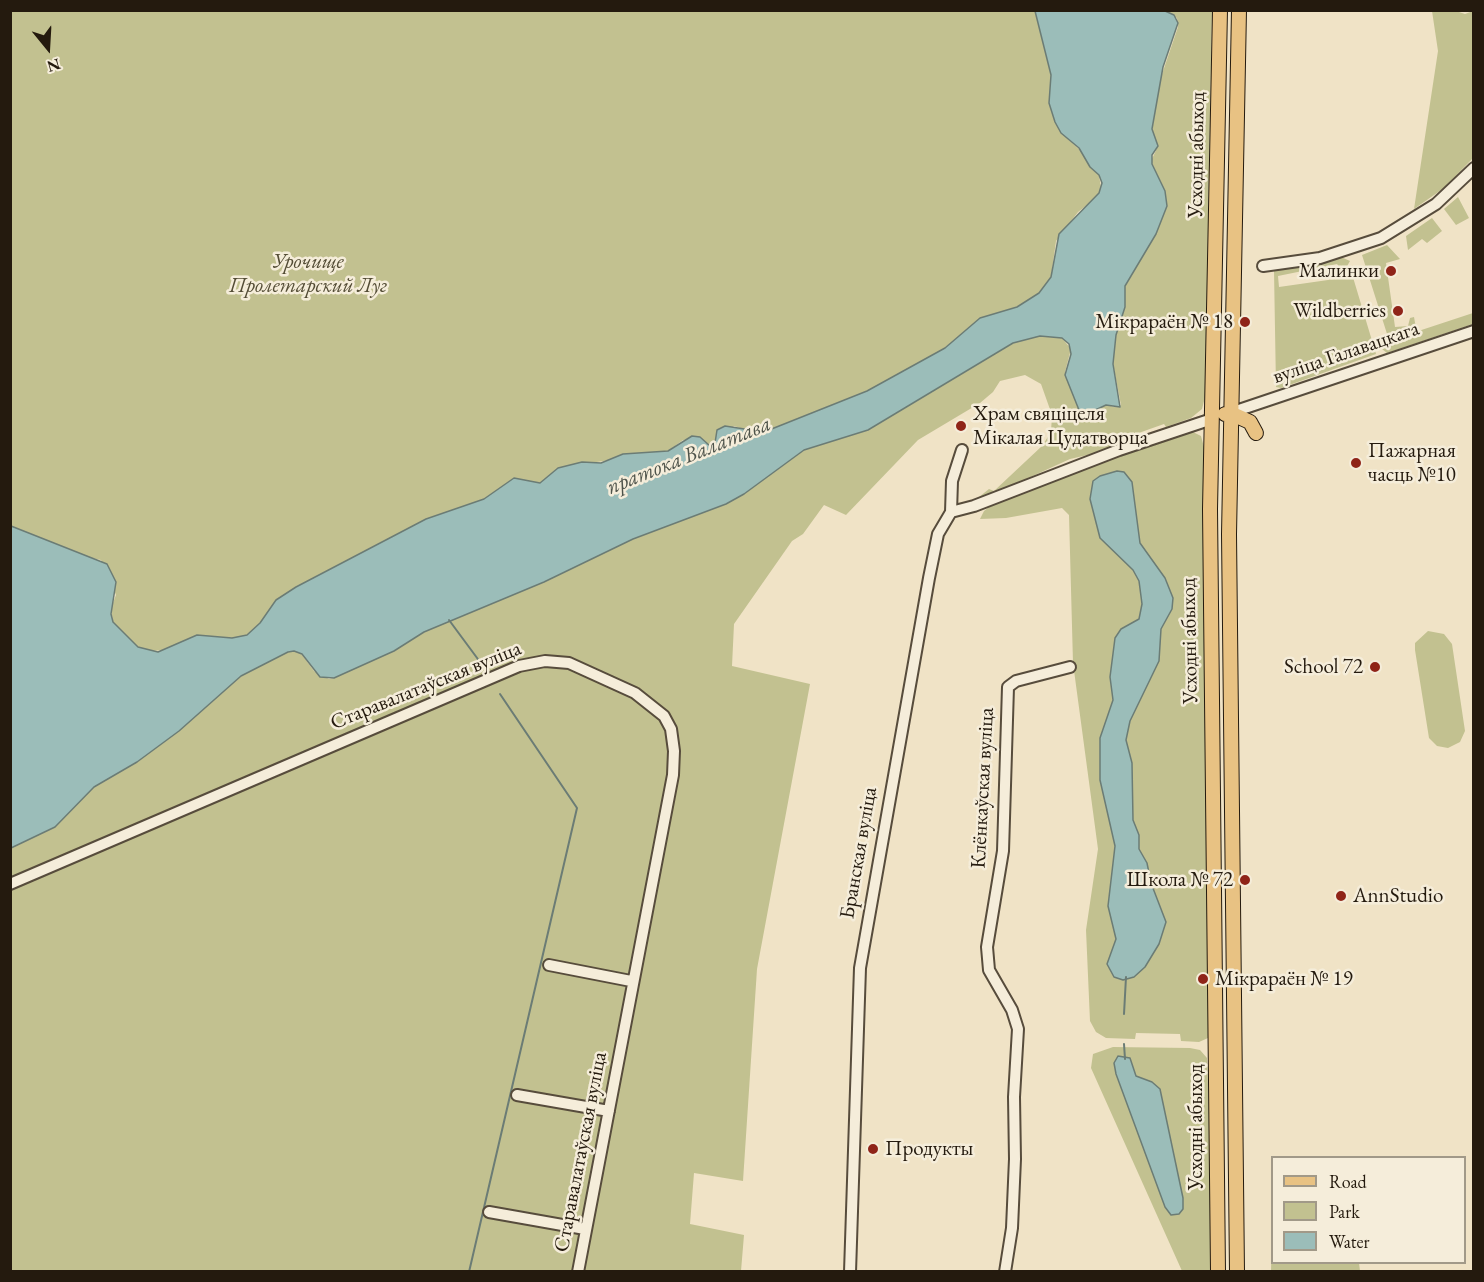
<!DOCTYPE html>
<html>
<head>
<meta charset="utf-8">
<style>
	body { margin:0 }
	#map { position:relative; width:1484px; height:1282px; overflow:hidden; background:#f0e3c6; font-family:"EB Garamond",serif }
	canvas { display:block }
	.frame { position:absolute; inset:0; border:12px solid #241a0e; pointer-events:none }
	.legend { position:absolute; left:1271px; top:1156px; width:195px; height:108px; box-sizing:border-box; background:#f5edda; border:2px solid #a19988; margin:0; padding:8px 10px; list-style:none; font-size:18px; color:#241a0e }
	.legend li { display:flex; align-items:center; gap:12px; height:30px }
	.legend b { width:30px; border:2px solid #a19988 }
	.north { position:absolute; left:18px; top:18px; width:60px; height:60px; -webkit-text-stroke:4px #f5edda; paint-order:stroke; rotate:162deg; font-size:16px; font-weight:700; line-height:24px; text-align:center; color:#241a0e }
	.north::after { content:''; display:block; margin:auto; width:21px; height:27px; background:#241a0e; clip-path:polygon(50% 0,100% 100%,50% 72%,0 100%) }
</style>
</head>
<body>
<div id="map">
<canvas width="1484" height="1282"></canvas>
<div class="frame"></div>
<ul class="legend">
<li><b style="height:8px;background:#e8c283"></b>Road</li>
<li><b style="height:16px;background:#c2c190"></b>Park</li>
<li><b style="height:16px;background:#9bbdb9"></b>Water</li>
</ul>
<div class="north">N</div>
</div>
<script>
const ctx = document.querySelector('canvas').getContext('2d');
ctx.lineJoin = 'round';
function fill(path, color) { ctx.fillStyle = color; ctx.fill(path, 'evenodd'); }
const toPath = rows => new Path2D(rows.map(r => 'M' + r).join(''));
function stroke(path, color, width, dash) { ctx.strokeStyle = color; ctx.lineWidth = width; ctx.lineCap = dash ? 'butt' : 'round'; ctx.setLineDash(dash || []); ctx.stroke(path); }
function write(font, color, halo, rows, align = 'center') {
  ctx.font = font + ' "EB Garamond",serif'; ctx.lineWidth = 5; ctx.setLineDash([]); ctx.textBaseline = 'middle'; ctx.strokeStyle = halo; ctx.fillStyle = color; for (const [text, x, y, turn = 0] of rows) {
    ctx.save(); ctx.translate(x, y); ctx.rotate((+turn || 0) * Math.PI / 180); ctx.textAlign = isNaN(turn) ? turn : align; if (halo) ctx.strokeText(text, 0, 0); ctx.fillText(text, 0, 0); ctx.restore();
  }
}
const green = toPath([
	[10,11,1035,11,1051,75,1049,103,1055,122,1067,138,1082,152,1090,167,1099,175,1101,188,1097,197,1078,212,1056,241,1051,277,1039,293,1017,307,980,318,945,348,867,391,764,432,752,432,734,426,710,446,702,439,683,440,668,451,558,468,540,483,514,478,485,499,426,519,296,587,276,600,260,623,247,635,232,638,197,635,165,650,150,651,138,647,113,622,111,608,116,595,101,560,77,555,11,526],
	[1165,11,1212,11,1205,397,1202,409,1191,418,1166,427,1164,424,1116,441,1118,448,1070,459,969,505,989,489,994,491,1042,446,1051,432,1052,415,1041,384,1025,375,1000,381,993,392,980,403,918,440,846,515,824,505,803,534,792,541,734,624,732,666,810,684,757,969,743,1181,694,1173,690,1224,744,1235,741,1271,11,1272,11,848,55,827,94,787,137,762,179,731,241,676,288,652,300,652,314,671,329,679,334,678,394,651,424,632,544,582,633,539,726,504,744,494,804,450,868,430,1013,343,1040,336,1062,338,1071,349,1065,372,1079,410,1093,412,1106,405,1115,407,1121,405,1113,364,1116,335,1125,302,1125,286,1156,234,1167,206,1165,191,1151,161,1158,146,1152,132,1159,83,1178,27,1177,18],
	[1432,11,1456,11,1465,14,1473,11,1473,158,1444,188,1414,209,1438,51],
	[1458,197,1469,218,1456,225,1444,209],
	[1432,218,1442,231,1427,243,1422,239,1408,250,1406,236],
	[1387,245,1400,259,1386,263,1395,327,1408,326,1410,318,1414,317,1416,328,1388,337,1362,255],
	[1341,257,1350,261,1346,268,1340,268,1337,264,1278,276,1279,287,1342,278,1345,274,1352,274,1376,354,1281,388,1276,387,1274,271],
	[1473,313,1473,324,1387,353,1382,349,1382,343],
	[1191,431,1201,436,1204,447,1210,1031,1208,1038,1199,1042,1181,1041,1180,1034,1136,1033,1135,1039,1106,1038,1096,1032,1090,1021,1086,930,1098,849,1073,663,1069,515,1062,508,1006,518,980,519,984,511,993,504,1068,472],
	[1428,631,1444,634,1452,644,1465,731,1460,742,1448,748,1437,746,1429,738,1415,650,1415,643],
	[1113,1047,1190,1048,1200,1050,1207,1058,1215,1271,1182,1271,1091,1068,1093,1054],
	[1272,1231,1272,1262,1359,1263,1360,1271,1271,1271]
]);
const water = toPath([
	[1035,11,1165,11,1174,15,1178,23,1163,67,1152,129,1158,146,1152,155,1152,164,1165,191,1167,206,1156,234,1125,286,1125,307,1116,335,1113,364,1120,407,1106,405,1089,413,1079,410,1065,375,1071,354,1069,344,1062,338,1040,336,1013,343,868,430,804,450,744,494,726,504,633,539,544,582,424,632,394,651,334,678,320,677,302,654,294,651,288,652,241,676,179,731,137,762,94,787,55,827,11,848,11,526,107,564,116,582,111,614,113,622,138,647,158,652,197,635,232,638,247,635,260,623,276,600,296,587,426,519,484,499,514,478,540,483,558,468,582,462,601,463,623,454,668,451,692,436,700,437,710,446,715,443,717,430,725,426,764,432,867,391,945,348,980,318,1017,307,1039,293,1051,277,1059,234,1099,193,1102,183,1099,175,1090,167,1079,148,1061,133,1055,122,1049,103,1051,75,1035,11],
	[1117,471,1124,472,1132,482,1140,543,1165,578,1173,598,1172,609,1161,629,1159,661,1130,721,1126,740,1132,763,1133,820,1139,835,1139,849,1147,863,1151,883,1166,922,1159,944,1145,967,1134,977,1123,980,1114,977,1107,964,1116,939,1108,906,1115,846,1100,780,1100,738,1113,700,1110,677,1115,638,1121,629,1139,619,1142,604,1139,581,1133,570,1100,538,1090,499,1093,481,1100,476,1117,471],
	[1118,1056,1130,1058,1136,1076,1152,1082,1160,1089,1183,1198,1183,1209,1179,1214,1171,1215,1165,1207,1116,1074,1114,1063,1118,1056]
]);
const stream = toPath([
	[449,620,483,666],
	[1124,1014,1126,977],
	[1124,1044,1125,1059],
	[469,1272,577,808,500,694]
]);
const minor = toPath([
	[1263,266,1320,258,1381,238,1436,204,1474,168],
	[1230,413,1474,331],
	[951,512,974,506,1119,450,1212,419],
	[10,884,519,666,545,661,569,663,635,693,664,716,671,729,674,751,673,775,578,1272],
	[549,965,631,981],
	[517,1095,609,1111],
	[489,1212,585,1229],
	[850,1272,860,968,929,578,938,534,951,512,952,481,962,450],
	[1005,1272,1012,1228,1015,1159,1014,1097,1018,1029,1012,1010,989,970,987,947,1003,851,1008,687,1016,681,1070,667]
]);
const major = toPath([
	[1225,414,1230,413,1250,422,1256,433],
	[1218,1272,1210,509,1220,10],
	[1237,1272,1229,534,1239,10]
]);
const markers = [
	[1391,271,6,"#8f2418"],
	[1398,311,6,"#8f2418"],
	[1245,322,6,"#8f2418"],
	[961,426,6,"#8f2418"],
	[1356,463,6,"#8f2418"],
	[1375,667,6,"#8f2418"],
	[1245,880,6,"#8f2418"],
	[1341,896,6,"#8f2418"],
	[1203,979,6,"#8f2418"],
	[873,1149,6,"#8f2418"]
];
const streetNames = [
	["Усходні абыход",1197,155,-89],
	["вуліца Галавацкага",1346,353,-19],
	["Усходні абыход",1190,641,-91],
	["Старавалатаўская вуліца",426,686,-22],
	["Клёнкаўская вуліца",983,788,-87],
	["Бранская вуліца",859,853,-80],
	["Усходні абыход",1196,1127,-90],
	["Старавалатаўская вуліца",581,1152,-79]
];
const parkNames = [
	["Урочище",308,262],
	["Пролетарский Луг",308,286]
];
const poiNames = [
	["Малинки",1379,271],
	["Wildberries",1386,311],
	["Мікрараён № 18",1233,322],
	["Храм свяціцеля",973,414,"left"],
	["Мікалая Цудатворца",973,438,"left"],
	["Пажарная",1368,451,"left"],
	["часць №10",1368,475,"left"],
	["School 72",1363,667],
	["Школа № 72",1233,880],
	["AnnStudio",1353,896,"left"],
	["Мікрараён № 19",1215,979,"left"],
	["Продукты",885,1149,"left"]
];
const waterNames = [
	["пратока Валатава",689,456,-22]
];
fill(green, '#c2c190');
fill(water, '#9bbdb9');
stroke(water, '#6b7c75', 1.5);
stroke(stream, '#6b7c75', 2);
stroke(minor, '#574c3c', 14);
stroke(major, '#241a0e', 16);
stroke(minor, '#f5edda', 10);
stroke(major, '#e8c283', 14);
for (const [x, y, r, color] of markers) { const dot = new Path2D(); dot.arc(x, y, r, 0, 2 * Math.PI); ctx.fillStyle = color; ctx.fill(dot); stroke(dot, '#f5edda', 2); }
write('21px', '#241a0e', '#f5edda', streetNames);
write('italic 21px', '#534c35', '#f5edda', parkNames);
write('21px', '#241a0e', '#f5edda', poiNames, 'right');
write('italic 22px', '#4e534a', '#f5edda', waterNames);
</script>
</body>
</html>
